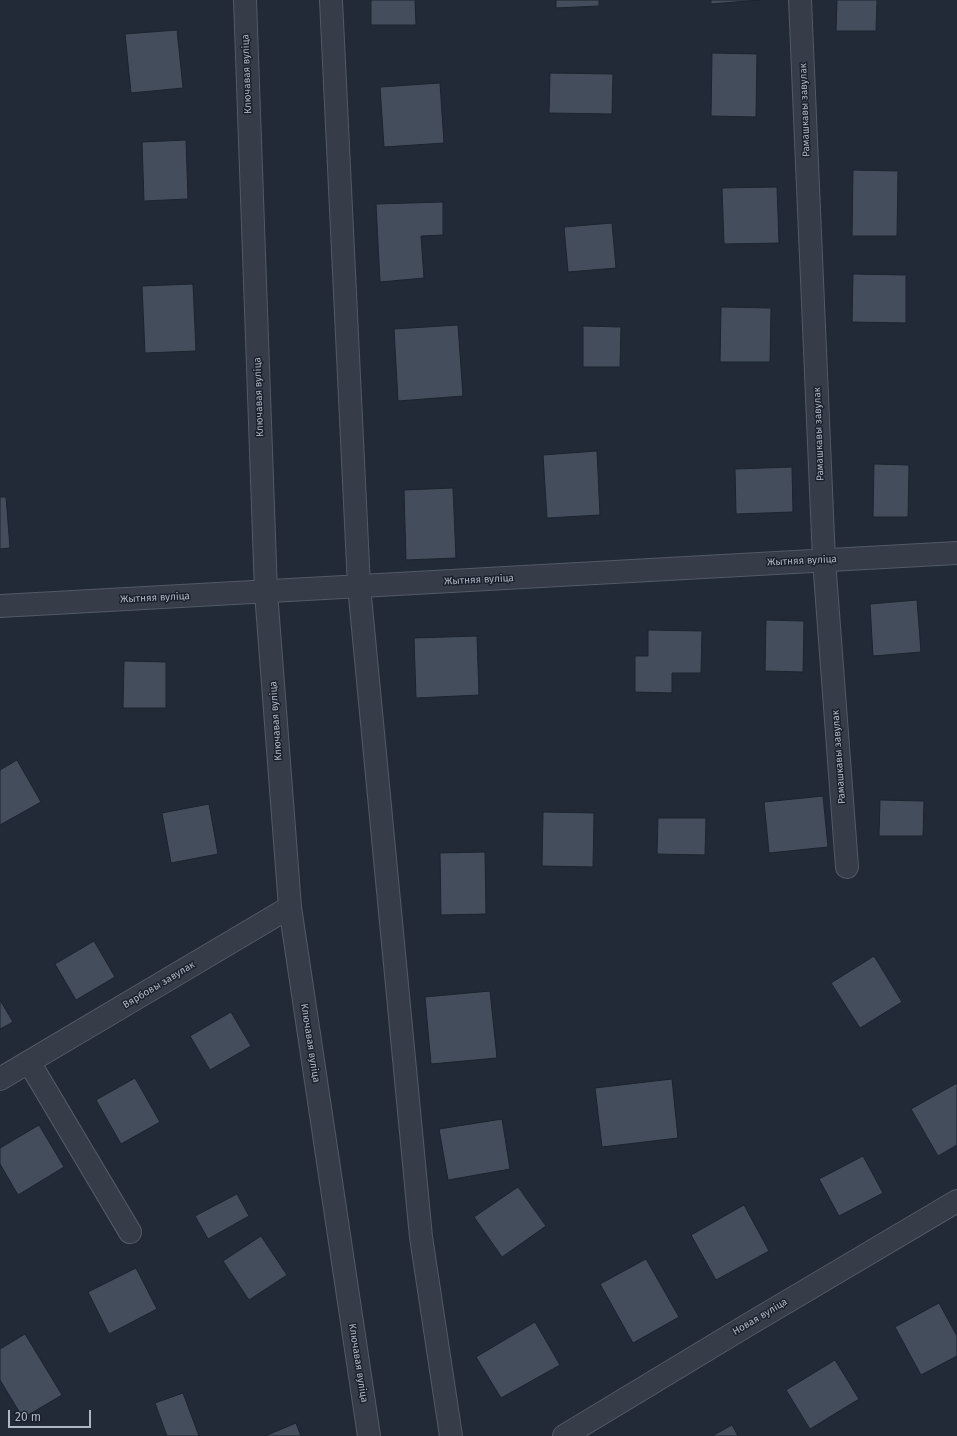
<!DOCTYPE html>
<meta charset="utf-8">
<style>
body{margin:0}
#map{position:relative;width:957px;height:1436px;overflow:hidden;background:#222a37;font-family:"Fira Sans",sans-serif}
canvas{display:block}
.scale{position:absolute;left:8px;top:1410px;width:83px;height:18px;box-sizing:border-box;border:2px solid #b0b7c4;border-top:0;padding-left:5px;font-size:12px;line-height:14px;white-space:nowrap;color:#b0b7c4;-webkit-text-stroke:3px #1b222d;paint-order:stroke}
</style>
<div id="map">
<canvas width="957" height="1436"></canvas>
<div class="scale">20 m</div>
</div>
<script>
const context = document.querySelector('canvas').getContext('2d');
context.lineJoin = 'round';
function fillPath(path, color) { context.fillStyle = color; context.fill(path, 'evenodd'); }
const toPath = rows => new Path2D(rows.map(r => 'M' + r).join(''));
function strokePath(path, color, width, dash) { context.strokeStyle = color; context.lineWidth = width; context.lineCap = dash ? 'butt' : 'round'; context.setLineDash(dash || []); context.stroke(path); }
function label(font, color, halo, rows, align = 'center') {
  context.font = font + ' "Fira Sans",sans-serif'; context.lineWidth = 3; context.setLineDash([]); context.textBaseline = 'middle'; context.strokeStyle = halo; context.fillStyle = color; for (const [text, x, y, turn = 0] of rows) {
    context.save(); context.translate(x, y); context.rotate((+turn || 0) * Math.PI / 180); context.textAlign = isNaN(turn) ? turn : align; if (halo) context.strokeText(text, 0, 0); context.fillText(text, 0, 0); context.restore();
  }
}
const building = toPath([
 [371,0,415,0,416,25,371,25,371,0],
 [556,0,599,0,599,6,556,8,556,0],
 [711,0,760,0,711,4,711,0],
 [837,0,877,0,876,31,836,31,837,0],
 [177,30,183,88,131,93,125,34,177,30],
 [712,53,757,54,756,117,711,116,712,53],
 [550,73,613,74,612,114,549,113,550,73],
 [440,83,444,143,384,147,380,87,440,83],
 [186,140,188,199,144,201,142,142,186,140],
 [853,170,898,171,897,236,852,236,853,170],
 [777,187,779,243,724,244,722,188,777,187],
 [443,202,443,235,421,236,424,278,380,282,376,204,443,202],
 [612,223,616,268,568,272,564,227,612,223],
 [853,274,906,275,906,323,852,322,853,274],
 [193,284,196,351,145,353,142,286,193,284],
 [721,307,771,308,770,362,720,362,721,307],
 [458,325,463,396,398,401,394,329,458,325],
 [583,326,621,327,620,367,583,367,583,326],
 [597,451,600,515,547,518,543,455,597,451],
 [874,464,909,465,908,517,873,517,874,464],
 [792,467,793,512,736,514,735,469,792,467],
 [453,488,456,558,406,560,404,490,453,488],
 [0,497,6,497,10,548,0,549,0,497],
 [917,600,921,652,873,656,870,604,917,600],
 [766,620,804,621,803,672,765,671,766,620],
 [648,630,702,631,701,673,672,673,672,693,635,692,635,656,648,656,648,630],
 [477,636,479,695,416,698,414,638,477,636],
 [124,661,166,662,166,708,123,708,124,661],
 [17,760,41,802,0,825,0,770,17,760],
 [823,796,828,847,769,853,764,802,823,796],
 [880,800,924,801,923,836,879,836,880,800],
 [209,804,218,854,171,863,162,813,209,804],
 [543,812,594,813,593,867,542,866,543,812],
 [658,818,706,818,705,855,657,854,658,818],
 [485,852,486,914,441,915,440,853,485,852],
 [94,941,115,977,76,1000,55,964,94,941],
 [874,956,902,1002,860,1028,831,983,874,956],
 [490,991,497,1058,431,1064,425,997,490,991],
 [0,1000,13,1022,0,1029,0,1000],
 [231,1012,251,1046,210,1070,190,1036,231,1012],
 [135,1078,160,1122,121,1144,96,1100,135,1078],
 [672,1079,678,1138,602,1147,595,1088,672,1079],
 [957,1083,957,1145,938,1156,911,1109,957,1083],
 [502,1119,510,1169,448,1180,439,1129,502,1119],
 [39,1125,64,1167,18,1195,0,1164,0,1148,39,1125],
 [863,1156,883,1193,839,1216,819,1179,863,1156],
 [518,1187,546,1226,502,1257,474,1217,518,1187],
 [237,1194,249,1216,208,1239,195,1216,237,1194],
 [744,1205,769,1251,716,1280,691,1235,744,1205],
 [261,1236,287,1275,249,1300,223,1261,261,1236],
 [646,1259,679,1317,633,1343,600,1284,646,1259],
 [136,1268,157,1309,109,1334,88,1292,136,1268],
 [939,1303,957,1336,957,1356,921,1375,895,1327,939,1303],
 [535,1322,560,1365,501,1398,476,1357,535,1322],
 [25,1334,62,1395,23,1418,0,1380,0,1349,25,1334],
 [835,1360,859,1399,810,1429,786,1390,835,1360],
 [183,1393,199,1436,167,1436,155,1403,183,1393],
 [296,1423,301,1436,265,1436,296,1423],
 [732,1425,738,1436,712,1436,732,1425]
]);
fillPath(building, '#434d5c');
strokePath(building, '#1d242f', 1);
const minor = toPath([
 [245,0,266,592,290,907,369,1436],
 [331,0,359,586,421,1237,451,1436],
 [800,0,824,560,847,867],
 [0,606,957,553],
 [29,1062,130,1232],
 [0,1079,290,907],
 [564,1436,746,1326,957,1201]
]);
strokePath(minor, '#535a66', 24);
strokePath(minor, '#363c48', 22);
label('10px', '#b0b7c4', '#1b222d', [
 ["Ключавая вуліца",247,74,-92],
 ["Рамашкавы завулак",805,110,-92],
 ["Ключавая вуліца",259,397,-92],
 ["Рамашкавы завулак",819,434,-92],
 ["Жытняя вуліца",802,561,-3],
 ["Жытняя вуліца",479,580,-3],
 ["Жытняя вуліца",155,598,-3],
 ["Ключавая вуліца",276,721,-94],
 ["Рамашкавы завулак",839,757,-94],
 ["Вярбовы завулак",159,985,-31],
 ["Ключавая вуліца",310,1043,81],
 ["Новая вуліца",760,1317,-31],
 ["Ключавая вуліца",358,1363,81]
]);
</script>
